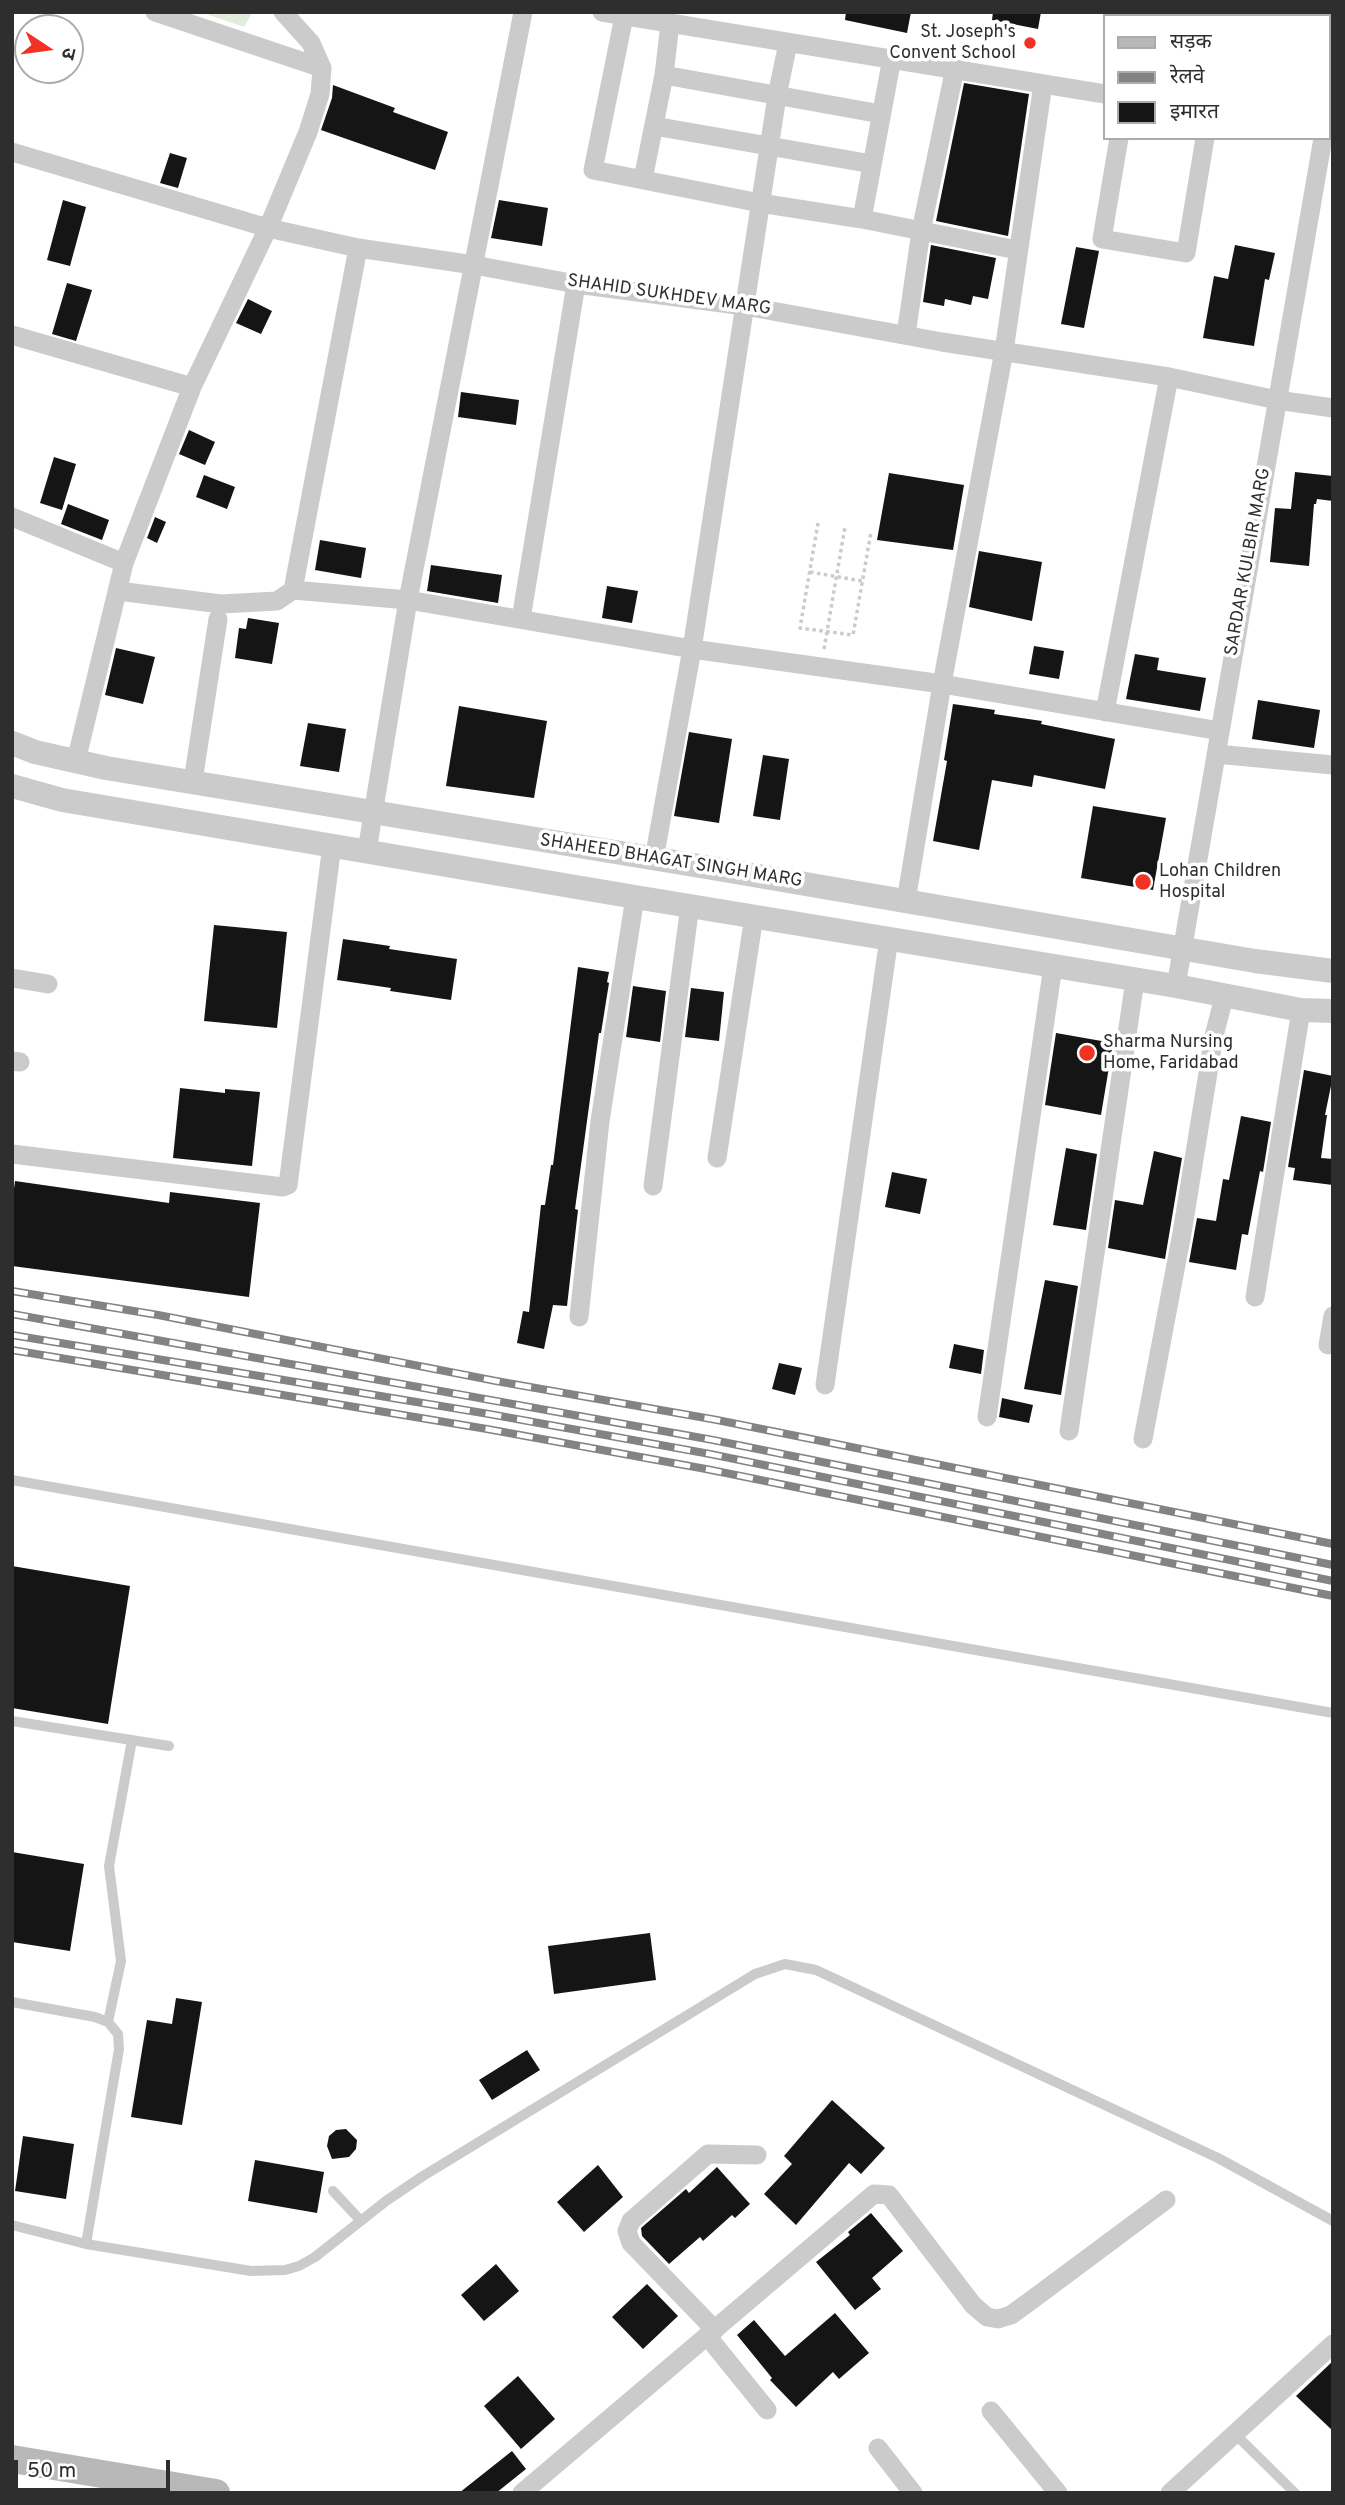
<!DOCTYPE html>
<meta charset="utf-8">
<style>
body{margin:0}
#map{position:relative;width:1345px;height:2505px;overflow:hidden;background:#fff;font-family:Overpass,"Noto Sans Devanagari",sans-serif}
canvas{display:block}
.frame{position:absolute;inset:0;border:14px solid #2e2e2e;pointer-events:none}
.legend{position:absolute;left:1103px;top:14px;width:228px;height:126px;box-sizing:border-box;background:#fff;border:2px solid #ababab;margin:0;padding:9px 12px;list-style:none;font-size:21px;color:#2e2e2e}
.legend li{display:flex;align-items:center;gap:14px;height:35px}
.legend b{width:35px;border:2px solid #ababab}
.north{position:absolute;left:14px;top:14px;width:70px;height:70px;box-sizing:border-box;background:#fff;border:2px solid #ababab;border-radius:50%;rotate:103deg;font-size:19px;font-weight:700;line-height:28px;text-align:center;color:#2e2e2e}
.north::after{content:'';display:block;margin:auto;width:24px;height:32px;background:#f03325;clip-path:polygon(50% 0,100% 100%,50% 72%,0 100%)}
.scale{position:absolute;left:14px;top:2460px;width:156px;height:32px;box-sizing:border-box;border:4px solid #2e2e2e;border-top:0;padding-left:9px;font-size:21px;line-height:24px;white-space:nowrap;color:#2e2e2e;-webkit-text-stroke:5px #fff;paint-order:stroke}
</style>
<div id="map">
<canvas width="1345" height="2505"></canvas>
<div class="frame"></div>
<ul class="legend">
<li><b style="height:9px;background:#b8b8b8"></b>सड़क</li>
<li><b style="height:9px;background:#838383"></b>रेलवे</li>
<li><b style="height:19px;background:#151515"></b>इमारत</li>
</ul>
<div class="north">उ</div>
<div class="scale">50 m</div>
</div>
<script>
const context = document.querySelector('canvas').getContext('2d');
context.lineJoin = 'round';
function fillPath(path, color) { context.fillStyle = color; context.fill(path, 'evenodd'); }
const toPath = rows => new Path2D(rows.map(r => 'M' + r).join(''));
function strokePath(path, color, width, dash) { context.strokeStyle = color; context.lineWidth = width; context.lineCap = dash ? 'butt' : 'round'; context.setLineDash(dash || []); context.stroke(path); }
function label(font, color, halo, rows, align = 'center') {
  context.font = font + ' Overpass,sans-serif'; context.lineWidth = 7; context.setLineDash([]); context.textBaseline = 'middle'; context.strokeStyle = halo; context.fillStyle = color; for (const [text, x, y, turn = 0] of rows) {
    context.save(); context.translate(x, y); context.rotate((+turn || 0) * Math.PI / 180); context.textAlign = isNaN(turn) ? turn : align; if (halo) context.strokeText(text, 0, 0); context.fillText(text, 0, 0); context.restore();
  }
}
fillPath(toPath([
 [200,12,248,12,251,15,244,27]
]), '#e2ecdb');
fillPath(toPath([
 [846,12,911,12,907,33,845,20],
 [993,12,1041,12,1038,29,992,20],
 [964,83,1029,94,1008,236,936,221],
 [333,85,395,108,393,112,448,132,435,170,321,130,332,98],
 [170,153,187,158,178,188,160,183],
 [63,200,86,207,70,266,47,260],
 [499,200,548,208,542,246,491,238],
 [931,245,996,258,988,299,973,296,971,305,945,299,944,306,923,302],
 [1235,245,1275,253,1269,280,1265,279,1254,346,1203,338,1214,276,1228,279],
 [1076,247,1099,251,1084,328,1061,324],
 [67,283,92,290,76,341,52,334],
 [248,299,272,311,261,334,236,323],
 [461,392,519,400,516,425,458,417],
 [189,430,215,442,205,465,179,454],
 [54,457,76,464,62,510,40,503],
 [1295,472,1333,476,1333,501,1317,499,1316,504,1314,504,1309,566,1270,562,1275,508,1291,509],
 [889,473,964,485,953,550,877,540],
 [204,475,235,487,227,509,196,497],
 [68,504,109,520,102,540,61,524],
 [155,517,166,522,157,543,147,538],
 [320,540,366,548,361,578,315,570],
 [979,551,1042,562,1032,621,969,607],
 [431,565,502,575,498,603,427,591],
 [607,586,638,591,632,623,602,618],
 [248,618,279,623,272,664,235,658,239,628,246,629],
 [1034,646,1064,651,1059,679,1029,674],
 [116,648,155,657,143,704,105,695],
 [1135,654,1159,658,1157,670,1206,678,1200,711,1126,699],
 [1258,700,1320,710,1314,748,1252,739],
 [953,704,995,710,994,714,1042,721,1041,724,1115,739,1105,789,1034,775,1032,787,992,780,979,850,933,841,947,761,944,760],
 [459,706,547,721,534,798,446,786],
 [308,723,346,729,339,772,300,766],
 [689,732,732,739,719,823,674,816],
 [763,755,789,759,780,820,753,816],
 [1093,806,1166,818,1153,890,1081,878],
 [214,925,287,932,277,1028,204,1021],
 [343,939,390,946,389,949,457,959,451,1000,390,991,391,988,337,980],
 [578,967,609,972,607,982,609,983,601,1033,599,1033,575,1209,578,1210,567,1306,553,1305,544,1349,517,1343,523,1311,529,1312,541,1205,545,1205,551,1165,553,1165],
 [633,986,666,991,660,1042,626,1037],
 [691,988,724,992,719,1041,685,1037],
 [1056,1033,1113,1043,1101,1115,1045,1105],
 [1304,1070,1333,1076,1325,1115,1327,1115,1321,1158,1333,1159,1333,1185,1293,1180,1295,1168,1288,1167],
 [180,1088,225,1093,225,1089,260,1092,252,1166,173,1158],
 [1241,1116,1271,1122,1263,1172,1260,1171,1248,1235,1242,1234,1236,1270,1189,1262,1197,1218,1216,1221,1223,1179,1229,1180],
 [1066,1148,1097,1154,1086,1230,1053,1225],
 [1154,1151,1182,1158,1165,1259,1108,1248,1115,1200,1143,1205],
 [892,1172,927,1179,920,1214,885,1207],
 [15,1181,169,1203,170,1192,260,1203,249,1297,12,1266,12,1204],
 [1045,1280,1078,1286,1061,1395,1024,1389],
 [954,1344,984,1350,981,1374,949,1368],
 [779,1363,802,1368,795,1395,772,1389],
 [1002,1398,1033,1405,1029,1423,999,1417],
 [12,1566,130,1586,108,1724,12,1708],
 [12,1852,84,1864,70,1951,12,1942],
 [650,1933,656,1980,554,1994,548,1946],
 [176,1998,202,2002,182,2125,131,2117,147,2020,172,2024],
 [527,2050,540,2070,492,2100,479,2080],
 [832,2100,885,2148,861,2174,849,2163,796,2225,764,2194,792,2164,784,2156],
 [346,2129,357,2140,356,2149,349,2157,332,2159,327,2146,329,2136,336,2130],
 [23,2136,74,2144,66,2199,15,2191],
 [255,2160,324,2172,317,2213,248,2201],
 [598,2165,623,2197,584,2232,557,2202],
 [717,2167,750,2204,735,2218,732,2215,703,2241,700,2237,669,2264,642,2236,641,2228,686,2189,689,2193],
 [871,2213,903,2251,872,2278,881,2289,855,2310,816,2262,850,2235,848,2232],
 [496,2264,519,2291,484,2321,461,2295],
 [647,2284,678,2316,643,2349,612,2317],
 [835,2313,869,2353,839,2379,833,2372,796,2407,770,2380,772,2378,737,2335,754,2320,785,2356],
 [1333,2361,1333,2431,1296,2396],
 [518,2376,555,2419,521,2449,484,2406],
 [512,2451,526,2469,496,2493,459,2493]
]), '#151515');
strokePath(toPath([
 [818,523,800,628,853,635,871,532],
 [810,572,862,581],
 [824,649,845,527]
]), '#cbcbcb', 3.5, [3.5, 3.5]);
strokePath(toPath([
 [12,1480,1333,1713],
 [12,1721,169,1746],
 [12,2002,95,2017,108,2022,118,2034,119,2049,86,2244],
 [108,2022,121,1961,109,1866,132,1740],
 [333,2191,361,2221],
 [12,2225,86,2244,251,2271,285,2270,299,2266,315,2257,386,2201,423,2176,755,1974,785,1964,816,1970,1218,2158,1333,2221],
 [1235,2434,1295,2493]
]), '#cbcbcb', 10);
strokePath(toPath([
 [155,12,322,68],
 [602,12,1105,94],
 [624,16,593,170,760,203,862,219,1017,250],
 [664,75,881,114],
 [1329,112,1333,103],
 [654,126,872,164],
 [1119,138,1102,239,1186,253,1205,138],
 [12,152,268,228,358,248,474,265,576,284,745,306,942,342,1169,377,1277,400,1333,408],
 [643,179,664,75,670,23],
 [862,219,892,58],
 [12,335,192,387],
 [906,335,921,231,955,68],
 [12,517,124,563],
 [293,590,358,248],
 [118,591,221,604,277,601,293,590,408,600,692,649,942,684,1220,731],
 [521,619,576,284],
 [1105,712,1169,377],
 [1216,754,1333,765],
 [76,761,124,563,192,387,268,228,308,132,320,94,322,68,311,43,283,12],
 [193,781,218,619],
 [367,851,408,600,523,12],
 [654,859,692,649,777,96,788,43],
 [906,901,942,684,1004,351,1043,84],
 [12,978,48,984],
 [1176,986,1323,138],
 [12,1061,20,1062],
 [12,1154,283,1187,288,1185,332,845],
 [717,1158,754,916],
 [653,1186,690,905],
 [1255,1297,1301,1010],
 [579,1317,600,1121,635,897],
 [1328,1345,1333,1316],
 [825,1385,889,938],
 [987,1417,1053,966],
 [1069,1431,1135,980],
 [1143,1439,1182,1233,1214,1036,1224,997],
 [715,2330,631,2243,627,2231,631,2221,708,2154,757,2155],
 [708,2337,767,2410],
 [991,2411,1058,2493],
 [878,2448,913,2493],
 [522,2493,874,2194,889,2195,973,2305,987,2317,998,2319,1011,2315,1033,2299,1166,2200],
 [1170,2493,1333,2344]
]), '#cbcbcb', 19);
strokePath(toPath([
 [12,743,35,752,106,768,712,868,1255,961,1333,971],
 [12,786,62,800,635,897,1176,986,1301,1010,1333,1011]
]), '#cbcbcb', 24);
strokePath(toPath([
 [12,2459,216,2493]
]), '#b8b8b8', 28);
const rail = toPath([
 [12,1291,158,1315,496,1381,717,1420,1333,1544],
 [12,1314,713,1440,1333,1565],
 [12,1335,489,1414,710,1454,1333,1581],
 [12,1350,487,1429,706,1469,1333,1596]
]);
strokePath(rail, '#838383', 8);
strokePath(rail, '#fff', 5, [16]);
for (const [x, y, r, color] of [
 [1030,43,7,"#f03325"],
 [1143,882,9,"#f03325"],
 [1087,1053,9,"#f03325"]
]) { const dot = new Path2D(); dot.arc(x, y, r, 0, 2 * Math.PI); context.fillStyle = color; context.fill(dot); strokePath(dot, '#fff', 2.5); }
label('18px', '#2e2e2e', '#fff', [
 ["St. Joseph's",1016,33,"right"],
 ["Convent School",1016,54,"right"],
 ["Lohan Children",1159,872],
 ["Hospital",1159,893],
 ["Sharma Nursing",1103,1043],
 ["Home, Faridabad",1103,1064]
], 'left');
label('18px', '#2e2e2e', '#fff', [
 ["SHAHID SUKHDEV MARG",669,296,8],
 ["SARDAR KULBIR MARG",1249,562,-80],
 ["SHAHEED BHAGAT SINGH MARG",671,862,9]
]);
</script>
